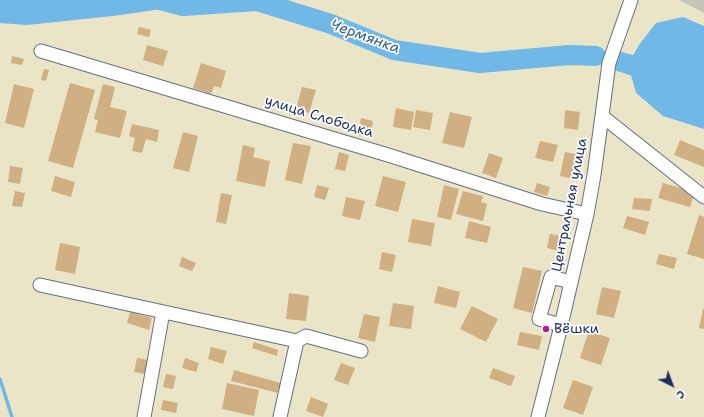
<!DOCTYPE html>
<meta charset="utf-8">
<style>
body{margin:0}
#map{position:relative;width:704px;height:417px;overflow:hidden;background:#ebe5c8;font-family:"Shantell Sans",sans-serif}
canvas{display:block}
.north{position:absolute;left:652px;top:365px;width:40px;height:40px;-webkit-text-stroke:3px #fff;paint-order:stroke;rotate:138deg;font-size:11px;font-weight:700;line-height:16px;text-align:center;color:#1b2f5e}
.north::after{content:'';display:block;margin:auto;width:14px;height:18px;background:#1b2f5e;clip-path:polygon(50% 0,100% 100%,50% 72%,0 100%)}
</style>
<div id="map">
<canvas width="704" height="417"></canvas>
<div class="north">С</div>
</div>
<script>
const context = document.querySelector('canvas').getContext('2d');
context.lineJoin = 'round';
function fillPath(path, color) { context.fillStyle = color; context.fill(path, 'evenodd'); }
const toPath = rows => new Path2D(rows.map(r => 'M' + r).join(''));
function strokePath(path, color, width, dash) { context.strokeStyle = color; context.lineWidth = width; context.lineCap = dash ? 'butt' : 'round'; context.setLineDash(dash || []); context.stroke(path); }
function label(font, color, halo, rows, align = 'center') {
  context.font = font + ' "Shantell Sans",sans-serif'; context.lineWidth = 3.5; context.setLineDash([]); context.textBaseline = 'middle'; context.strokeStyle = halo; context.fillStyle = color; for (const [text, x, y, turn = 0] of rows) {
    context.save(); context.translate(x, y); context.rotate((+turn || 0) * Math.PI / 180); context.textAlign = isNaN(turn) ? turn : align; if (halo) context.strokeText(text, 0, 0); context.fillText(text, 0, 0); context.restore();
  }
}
fillPath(toPath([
 [679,0,704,0,704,13]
]), '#c3c6b9');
fillPath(toPath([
 [0,0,184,0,183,6,113,16,27,25,0,23],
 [683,17,704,26,704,129,663,116,636,93,628,64,639,45,656,23]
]), '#6fb8e7');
strokePath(toPath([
 [0,379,12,417]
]), '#6fb8e7', 3.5);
strokePath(toPath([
 [160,0,183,6,257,1,331,24,394,50,480,63,569,55,596,56],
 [621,62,628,64,704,89]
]), '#6fb8e7', 20);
fillPath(toPath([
 [139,27,151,30,149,37,137,34],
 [147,45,168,51,163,66,143,60],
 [12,56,24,59,22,65,11,63],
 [201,63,226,71,221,88,214,86,211,94,193,88],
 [44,69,49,70,46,81,41,80],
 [70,83,95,90,73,168,48,161],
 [14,84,34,89,24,128,5,123],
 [103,84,115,87,110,107,127,111,120,138,95,132,98,120,94,119],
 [302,87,316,90,309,113,296,109],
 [396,108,414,112,411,130,393,127],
 [416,110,433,113,430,130,413,127],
 [565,110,580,112,578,130,564,128],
 [450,112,472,117,464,148,442,143],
 [361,118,373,121,370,137,358,135],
 [132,124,159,130,157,142,146,139,142,153,132,151,135,138,129,136],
 [183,132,198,136,189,172,173,168],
 [680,140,704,150,704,167,674,155],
 [540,141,558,145,553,162,535,158],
 [293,143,311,146,302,184,285,180],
 [243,145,255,148,253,157,270,161,265,187,236,181],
 [339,152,349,155,345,171,335,169],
 [565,152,580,155,575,179,560,176],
 [489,153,503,158,496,178,482,173],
 [10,166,23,168,20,184,8,182],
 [55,176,75,182,71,197,51,191],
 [383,176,406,182,398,212,375,206],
 [537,183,550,187,547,196,534,192],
 [663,183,695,192,690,207,658,198],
 [317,185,329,188,325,200,314,197],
 [444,185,459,189,451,220,437,217],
 [15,191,25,193,22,207,12,206],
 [463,191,483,196,481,202,487,204,483,221,456,214],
 [221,193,232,195,226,224,216,222],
 [346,197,365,201,360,220,342,216],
 [634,198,652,199,650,211,632,209],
 [699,215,704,217,704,259,687,254],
 [627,216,649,222,645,235,623,228],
 [412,219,435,223,431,246,408,242],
 [469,221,491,227,487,243,465,238],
 [550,234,561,236,558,251,547,248],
 [60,243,80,247,75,274,55,270],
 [382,252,396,255,392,272,379,269],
 [659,254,677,258,674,269,656,264],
 [182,257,196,263,192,271,179,266],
 [523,267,542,271,532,313,513,308],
 [438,286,460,292,456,308,434,303],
 [602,287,621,291,614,318,596,314],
 [289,293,309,296,306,321,286,319],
 [393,303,414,306,411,329,389,326],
 [472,306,498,319,486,342,460,329],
 [703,309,704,309,704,329,699,328],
 [130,312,152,318,149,330,127,323],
 [364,314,380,317,375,342,358,338],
 [589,331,610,338,601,365,580,358],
 [520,332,542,336,539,350,517,345],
 [254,342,278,350,277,356,252,348],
 [211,347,227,351,223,364,208,359],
 [137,358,148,360,145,374,134,372],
 [185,358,199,363,196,372,182,368],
 [341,363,355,368,348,385,334,380],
 [493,368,515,376,511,386,489,378],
 [234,370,281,383,278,393,231,381],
 [166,374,176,376,173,389,163,387],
 [573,380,593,387,583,415,563,408],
 [227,383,259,390,254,416,222,409],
 [311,397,328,404,323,417,306,411],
 [163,400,178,403,176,413,161,410]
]), '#d0af82');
const minor = toPath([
 [41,51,388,155,542,204,587,214],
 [602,116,704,197],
 [40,285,297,341,306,336,361,351],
 [561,325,539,319,551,277,571,282],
 [144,417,163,312],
 [280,417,297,341],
 [538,417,559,334,587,214,594,175,609,63,631,0]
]);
strokePath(minor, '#646f83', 15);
strokePath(minor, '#fff', 13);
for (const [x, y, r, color] of [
 [546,329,4,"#b5179e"]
]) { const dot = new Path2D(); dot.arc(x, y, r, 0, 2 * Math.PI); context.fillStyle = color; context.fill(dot); strokePath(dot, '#fff', 1.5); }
label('14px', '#1b2f5e', '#fff', [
 ["улица Слободка",319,117,17],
 ["Центральная улица",570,205,-79]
]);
label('14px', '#1b2f5e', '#fff', [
 ["Вёшки",554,329]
], 'left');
label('italic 15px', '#385f8e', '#fff', [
 ["Чермянка",365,37,20]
]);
</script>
